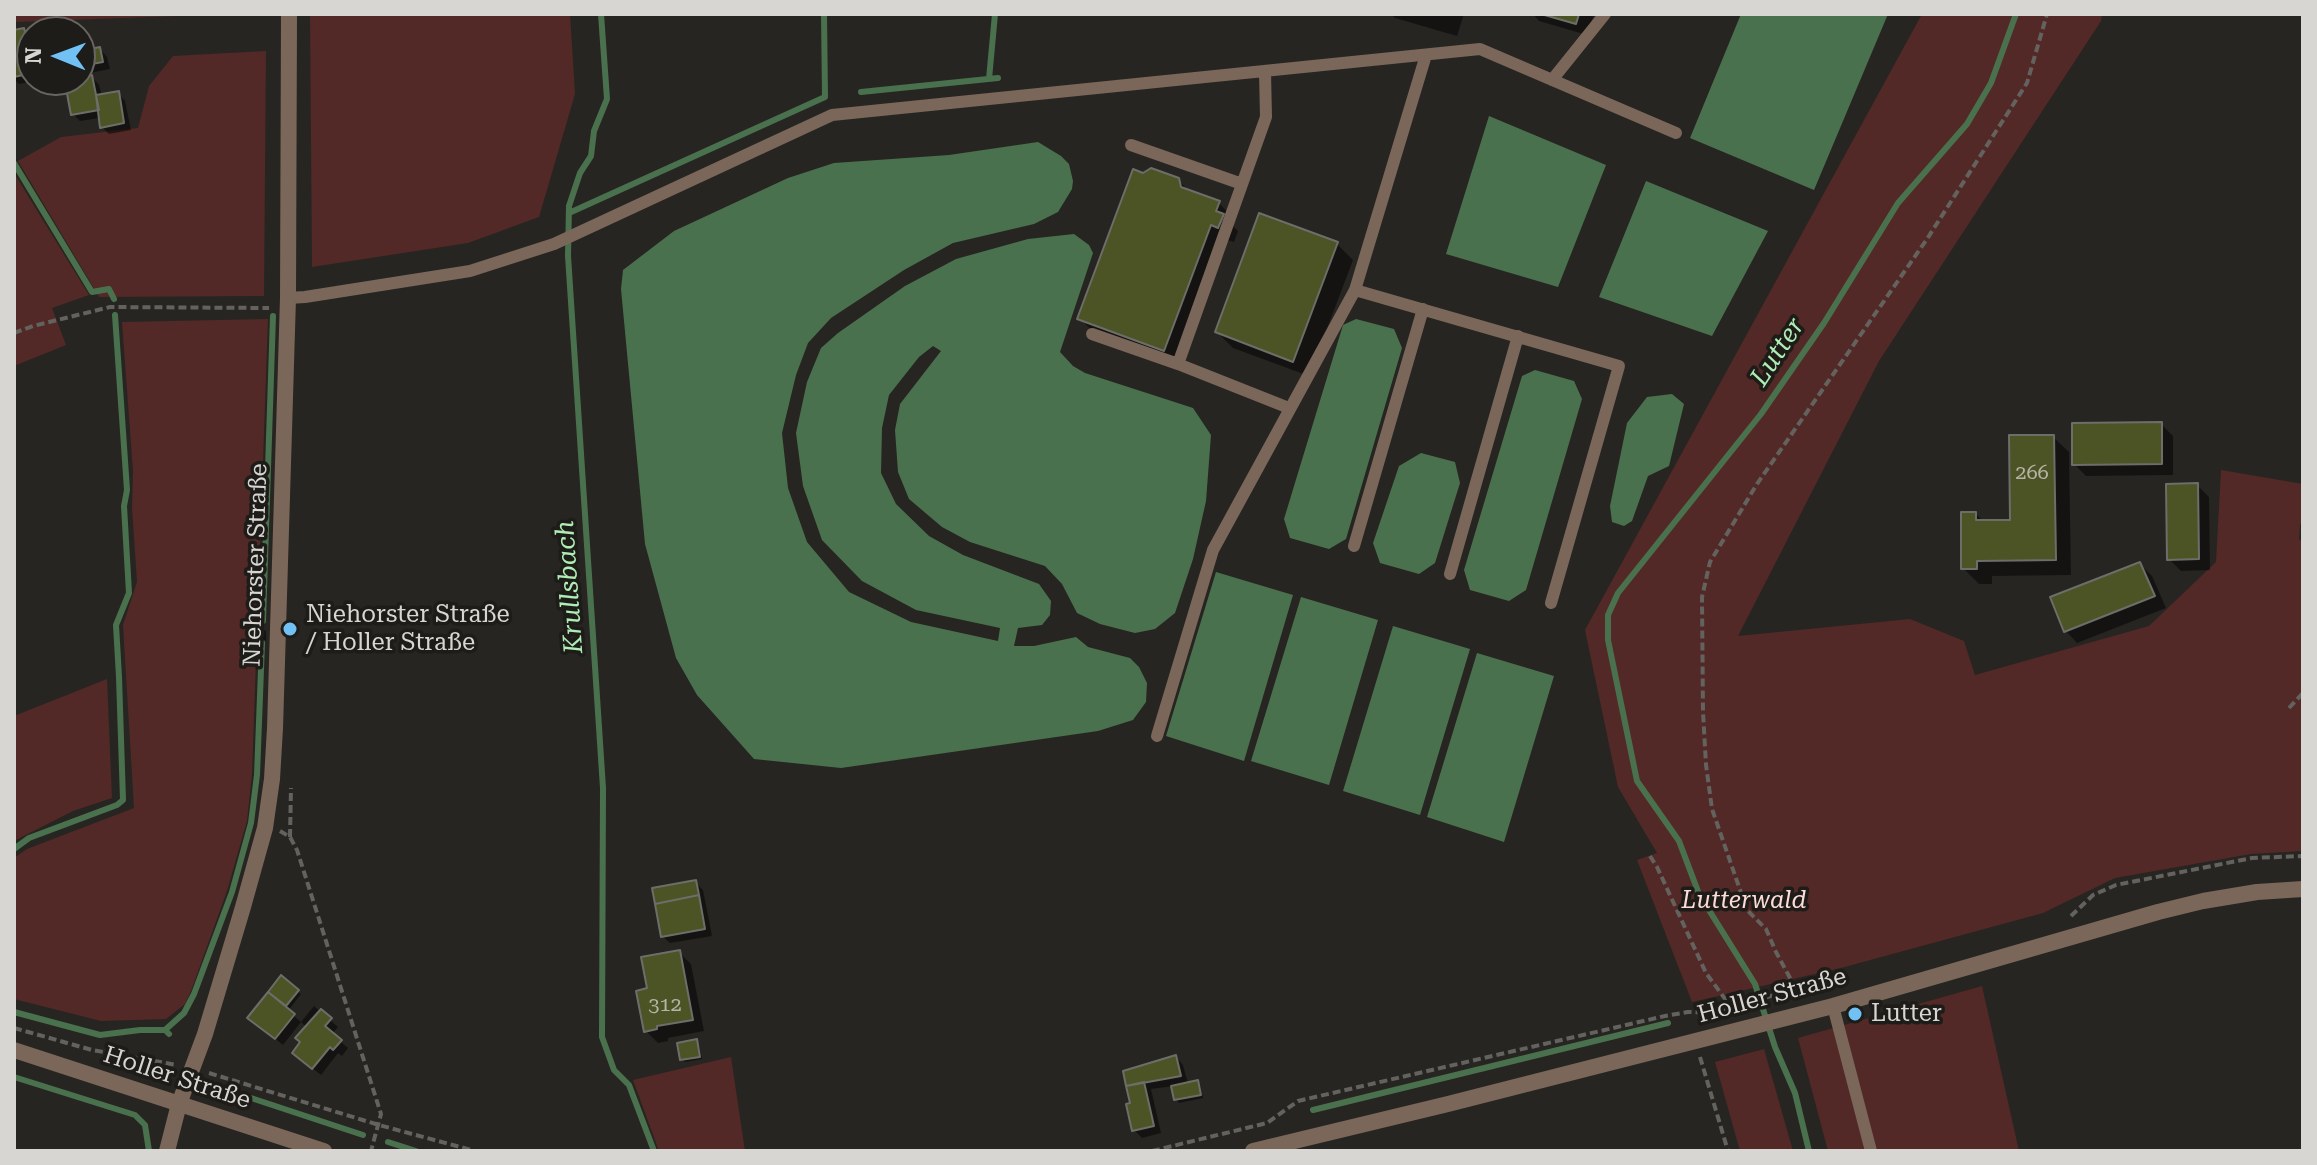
<!DOCTYPE html>
<meta charset="utf-8">
<style>
body{margin:0}
#map{position:relative;width:2317px;height:1165px;overflow:hidden;background:#272521;font-family:"Roboto Serif",serif}
canvas{display:block}
.frame{position:absolute;inset:0;border:16px solid #d7d6d3;pointer-events:none}
.north{position:absolute;left:16px;top:16px;width:80px;height:80px;box-sizing:border-box;background:#1d1c18;border:2px solid #676663;border-radius:50%;rotate:271deg;font-size:22px;font-weight:700;line-height:32px;text-align:center;color:#d7d6d3}
.north::after{content:'';display:block;margin:auto;width:28px;height:36px;background:#71c1f5;clip-path:polygon(50% 0,100% 100%,50% 72%,0 100%)}
</style>
<div id="map">
<canvas width="2317" height="1165"></canvas>
<div class="frame"></div>
<div class="north">N</div>
</div>
<script>
const context = document.querySelector('canvas').getContext('2d');
context.lineJoin = 'round';
function fillPath(path, color) { context.fillStyle = color; context.fill(path, 'evenodd'); }
const toPath = rows => new Path2D(rows.map(r => 'M' + r).join(''));
function strokePath(path, color, width, dash) { context.strokeStyle = color; context.lineWidth = width; context.lineCap = dash ? 'butt' : 'round'; context.setLineDash(dash || []); context.stroke(path); }
function label(font, color, halo, rows, align = 'center') {
  context.font = font + ' "Roboto Serif",serif'; context.lineWidth = 7; context.setLineDash([]); context.textBaseline = 'middle'; context.strokeStyle = halo; context.fillStyle = color; for (const [text, x, y, turn = 0] of rows) {
    context.save(); context.translate(x, y); context.rotate((+turn || 0) * Math.PI / 180); context.textAlign = isNaN(turn) ? turn : align; if (halo) context.strokeText(text, 0, 0); context.fillText(text, 0, 0); context.restore();
  }
}
fillPath(toPath([
 [15,14,233,14,15,22],
 [310,14,570,14,575,94,539,217,468,243,312,267],
 [1922,14,2102,14,2101,21,1879,361,1738,636,1910,619,1964,641,1975,675,2149,626,2216,562,2221,470,2303,484,2303,519,2300,525,2299,539,2303,543,2303,851,2251,854,2115,878,2043,913,1841,968,1692,1002,1637,860,1657,853,1618,787,1585,630],
 [266,51,264,296,99,297,18,161,61,137,138,128,149,86,173,56],
 [14,173,89,295,52,308,66,345,14,366],
 [268,319,252,774,247,821,227,891,191,991,185,1004,166,1019,101,1021,14,999,14,858,27,849,134,808,123,625,137,582,132,508,133,471,122,322],
 [107,679,112,798,73,811,14,841,14,716],
 [1982,986,2019,1151,1828,1151,1798,1038],
 [1764,1049,1793,1151,1740,1151,1715,1062],
 [731,1057,745,1151,659,1151,633,1080]
]), '#522926');
fillPath(toPath([
 [1741,14,1888,14,1814,190,1690,138],
 [1489,116,1606,165,1558,287,1446,254],
 [1038,142,1061,156,1069,164,1073,181,1072,189,1058,212,1034,224,953,243,904,270,831,318,808,343,796,375,782,433,788,488,807,542,849,592,911,622,998,641,1000,628,916,610,862,581,822,540,803,486,796,433,807,382,821,348,838,333,905,286,956,259,1028,239,1074,234,1089,245,1093,253,1060,352,1073,366,1085,373,1193,408,1211,435,1206,501,1193,559,1175,613,1155,629,1135,633,1100,624,1077,613,1062,584,1045,566,970,542,942,527,909,499,898,472,895,430,900,404,941,351,933,346,919,357,889,395,882,428,881,473,896,504,929,536,963,555,1039,584,1051,601,1050,615,1042,625,1018,628,1014,646,1034,646,1076,637,1088,647,1130,658,1139,667,1147,683,1146,702,1133,720,1098,731,841,768,754,759,697,695,676,658,645,544,621,289,623,270,674,231,788,178,834,163,949,155],
 [1646,181,1768,231,1712,336,1599,297],
 [1356,319,1394,329,1402,348,1346,539,1329,549,1290,538,1284,519,1343,325],
 [1535,370,1574,381,1582,399,1526,590,1509,601,1470,590,1464,570,1522,376],
 [1672,394,1684,404,1669,466,1648,476,1632,521,1624,526,1612,522,1610,506,1627,423,1647,397],
 [1421,453,1455,462,1460,483,1435,563,1419,574,1380,563,1373,543,1399,466],
 [1216,572,1293,595,1244,761,1166,736],
 [1301,597,1378,620,1329,785,1251,761],
 [1393,626,1470,649,1420,815,1343,791],
 [1477,653,1554,676,1504,842,1427,817]
]), '#4a714e');
fillPath(toPath([
 [1391,14,1464,14,1457,36,1395,18],
 [1533,14,1594,14,1587,35,1539,21],
 [24,30,32,40,32,80,40,80,19,84,14,79,14,32],
 [100,49,107,57,110,69,80,75,80,53],
 [92,77,99,85,102,96,118,93,125,101,131,130,109,134,102,127,100,118,80,121,73,114,80,80],
 [1178,180,1190,192,1219,203,1234,219,1232,225,1238,231,1234,242,1227,240,1180,366,1096,334,1080,319],
 [1337,244,1353,260,1309,376,1233,348,1217,332],
 [2161,424,2173,436,2173,475,2086,476,2074,464],
 [2053,437,2069,452,2071,575,1992,576,1992,584,1979,584,1963,568,1976,514,1984,522,2012,522],
 [2197,485,2209,497,2210,570,2181,571,2169,559],
 [2140,564,2152,576,2166,608,2077,643,2066,631],
 [260,628,266,631,266,641,260,637],
 [695,882,703,890,712,936,670,943,662,936],
 [679,952,691,964,704,1031,668,1038,668,1041,658,1043,646,1031,650,990],
 [282,978,301,994,288,1011,301,1022,283,1045,250,1018],
 [314,1006,338,1027,332,1034,348,1048,342,1056,338,1053,321,1075,302,1060,302,1043,307,1028,301,1022],
 [696,1041,699,1044,702,1059,685,1062,682,1059],
 [1176,1057,1183,1065,1188,1084,1197,1082,1200,1085,1203,1098,1179,1103,1176,1099,1174,1086,1151,1089,1161,1133,1142,1138,1134,1130,1133,1105,1125,1072]
]), '#0007');
strokePath(toPath([
 [601,14,607,99,594,131,591,156,580,173,569,206,568,256,603,788,602,1037,614,1070,629,1085,654,1151],
 [989,79,995,14],
 [861,92,998,78],
 [14,163,92,292,109,289,114,299],
 [569,213,825,97,824,14],
 [263,621,273,316],
 [14,849,29,838,117,805,123,800,119,677,116,625,129,593,124,506,127,490,115,315],
 [14,1012,100,1035,140,1030,165,1030,169,1034],
 [165,1030,184,1013,194,994,232,892,251,823,257,775,262,643],
 [14,1077,135,1115,145,1125,149,1151],
 [248,1097,363,1135],
 [1313,1110,1668,1023],
 [388,1142,416,1151],
 [1809,1151,1795,1093,1775,1047,1755,984,1699,894,1679,841,1637,781,1608,640,1608,615,1618,593,1761,414,1824,323,1898,203,1967,124,1991,83,2016,14]
]), '#4a714e', 6);
const building = toPath([
 [1541,14,1579,14,1576,24,1541,14],
 [39,25,65,25,65,32,39,32,39,25],
 [24,28,29,47,26,48,32,73,14,77,14,30,24,28],
 [100,47,103,62,80,66,80,51,100,47],
 [92,75,99,110,71,115,65,83,63,81,80,80,80,77,92,75],
 [119,91,124,123,100,128,96,95,119,91],
 [1151,168,1179,178,1181,187,1220,201,1216,211,1224,214,1218,228,1211,225,1164,351,1077,319,1133,169,1143,173,1151,168],
 [1259,213,1338,242,1293,362,1215,332,1259,213],
 [2162,422,2162,464,2072,465,2072,423,2162,422],
 [2009,435,2054,435,2056,560,1977,561,1977,569,1961,569,1961,512,1976,512,1976,520,2010,520,2009,435],
 [2198,483,2199,559,2167,560,2166,484,2198,483],
 [2140,562,2155,596,2064,632,2050,597,2140,562],
 [696,880,699,895,655,904,652,888,696,880],
 [699,895,705,929,661,937,655,904,699,895],
 [680,950,693,1020,657,1026,657,1029,644,1032,636,991,647,988,641,957,680,950],
 [281,975,299,990,286,1006,268,992,281,975],
 [268,992,295,1014,275,1039,247,1018,268,992],
 [321,1009,332,1018,325,1026,342,1040,333,1050,330,1047,312,1069,292,1053,300,1042,295,1038,321,1009],
 [697,1039,700,1057,680,1060,677,1043,697,1039],
 [1176,1055,1181,1076,1126,1086,1123,1071,1176,1055],
 [1198,1080,1201,1095,1174,1100,1171,1086,1198,1080],
 [1144,1082,1154,1126,1132,1131,1126,1104,1130,1103,1126,1086,1144,1082]
]);
fillPath(building, '#4c5324');
strokePath(building, '#6d6e69', 2);
strokePath(toPath([
 [14,333,33,326,110,307,269,308],
 [2289,708,2303,693],
 [280,831,290,837,297,850,381,1114,371,1151],
 [290,837,291,788],
 [1650,856,1657,867,1706,973,1731,1007],
 [2071,916,2093,895,2116,885,2252,858,2303,856],
 [1796,989,1776,952,1766,929,1747,910,1712,809,1706,765,1703,712,1702,597,1710,562,1757,484,1927,239,2027,83,2047,14],
 [14,1028,92,1050,177,1065],
 [1700,1057,1728,1151],
 [209,1073,379,1125,475,1151],
 [1152,1151,1267,1123,1298,1101,1665,1016,1688,1012,1719,1013,1740,1004,1805,987,1824,987]
]), '#63625e', 4, [8, 4]);
strokePath(toPath([
 [1552,80,1605,14],
 [1131,145,1242,184],
 [1355,290,1619,366,1551,603],
 [288,298,305,297,470,271,554,244,832,115,1480,49,1676,133],
 [1092,334,1178,364,1289,408],
 [1178,364,1266,117,1265,72],
 [1354,546,1423,309],
 [1450,574,1518,336],
 [1157,736,1213,550,1355,290,1426,55],
 [1833,1006,1871,1151]
]), '#7a675a', 12);
strokePath(toPath([
 [167,1151,179,1104]
]), '#7a675a', 16);
strokePath(toPath([
 [14,1050,324,1151],
 [179,1104,205,1034,243,907,265,828,272,779,275,728,288,298,289,14],
 [1253,1151,1448,1104,1833,1006,2158,912,2203,901,2257,892,2303,889]
]), '#7a675a', 16);
for (const [x, y, r, color] of [
 [290,629,8,"#71c1f5"],
 [1855,1014,8,"#71c1f5"]
]) { const dot = new Path2D(); dot.arc(x, y, r, 0, 2 * Math.PI); context.fillStyle = color; context.fill(dot); strokePath(dot, '#1d1c18', 3); }
label('20px', '#b4b5a7', null, [
 ["266",2032,473],
 ["312",665,1005]
]);
label('24px', '#d7d6d3', '#1d1c18', [
 ["Niehorster Straße",256,565,-88],
 ["Holler Straße",1772,996,-15],
 ["Holler Straße",177,1078,18]
]);
label('24px', '#d7d6d3', '#1d1c18', [
 ["Niehorster Straße",306,615],
 ["/ Holler Straße",306,643],
 ["Lutter",1871,1014]
], 'left');
label('italic 24px', '#fedbd7', '#1d1c18', [
 ["Lutterwald",1744,901]
]);
label('italic 26px', '#afedb5', '#1d1c18', [
 ["Lutter",1778,352,-57],
 ["Krullsbach",570,587,-94]
]);
</script>
